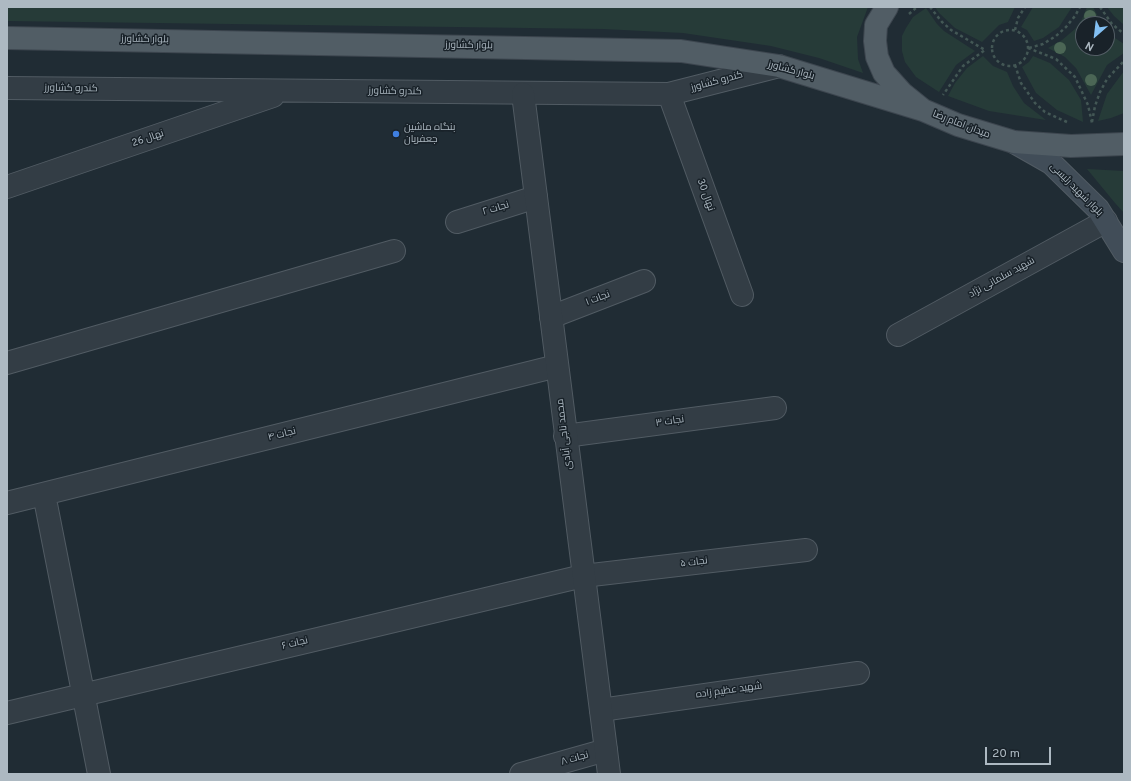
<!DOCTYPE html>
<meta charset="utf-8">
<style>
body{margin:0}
#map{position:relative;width:1131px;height:781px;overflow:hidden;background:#202c34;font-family:Overpass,sans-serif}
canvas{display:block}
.frame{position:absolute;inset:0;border:8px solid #adb9c2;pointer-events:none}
.north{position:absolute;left:1075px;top:16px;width:40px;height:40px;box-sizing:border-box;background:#192229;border:1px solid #545e66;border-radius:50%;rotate:208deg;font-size:11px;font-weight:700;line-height:16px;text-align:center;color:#adb9c2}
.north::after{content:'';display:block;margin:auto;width:14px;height:18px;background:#82bff2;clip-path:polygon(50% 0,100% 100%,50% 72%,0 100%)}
.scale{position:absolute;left:985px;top:747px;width:66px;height:18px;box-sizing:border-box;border:2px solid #adb9c2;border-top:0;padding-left:5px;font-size:12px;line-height:14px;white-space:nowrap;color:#adb9c2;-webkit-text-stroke:3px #192229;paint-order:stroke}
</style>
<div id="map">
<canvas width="1131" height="781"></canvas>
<div class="frame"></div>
<div class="north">N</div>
<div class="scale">20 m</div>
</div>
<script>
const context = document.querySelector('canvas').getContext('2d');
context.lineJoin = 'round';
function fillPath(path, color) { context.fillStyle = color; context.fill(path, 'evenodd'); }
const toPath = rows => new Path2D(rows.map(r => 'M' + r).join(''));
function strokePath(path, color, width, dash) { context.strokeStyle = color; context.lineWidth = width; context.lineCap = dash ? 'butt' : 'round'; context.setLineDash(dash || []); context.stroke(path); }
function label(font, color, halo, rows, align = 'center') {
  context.font = font + ' Overpass,Cairo,sans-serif'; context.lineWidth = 3; context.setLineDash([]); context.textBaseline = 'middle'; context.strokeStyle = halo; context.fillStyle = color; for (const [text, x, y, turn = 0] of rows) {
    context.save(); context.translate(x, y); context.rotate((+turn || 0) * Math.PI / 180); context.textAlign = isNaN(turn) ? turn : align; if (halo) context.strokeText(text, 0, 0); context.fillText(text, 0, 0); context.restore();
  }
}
fillPath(toPath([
 [7,7,868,7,857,37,858,59,863,73,819,58,771,46,683,33,603,29,7,21],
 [935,7,1015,7,1008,22,999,25,982,42,955,28,939,13],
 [1033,7,1072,7,1059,27,1043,38,1034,41,1027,30,1021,27],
 [1087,7,1093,7,1102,24,1083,24,1083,48,1107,48,1107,30,1112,36,1124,44,1124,53,1107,65,1091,95,1076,68,1065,57,1048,48,1062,40,1075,29,1082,19],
 [1107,7,1124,7,1124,25,1114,16],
 [926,8,937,24,944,31,975,51,956,65,939,92,916,77,905,62,902,51,902,36,906,28,913,17],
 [983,56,993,66,1007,72,1013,86,1024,103,1046,120,989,111,948,96,955,83,967,68],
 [1033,56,1050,63,1069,80,1081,100,1083,122,1057,110,1036,93,1022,67,1029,62],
 [1124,71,1124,113,1111,118,1098,121,1107,94],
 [1087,169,1124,171,1124,213,1115,203]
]), '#263b38');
const minor = toPath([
 [7,88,669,94,779,66],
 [669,94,742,295],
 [7,187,273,96],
 [457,222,536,197],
 [551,317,644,281],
 [898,335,1106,221],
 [7,363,394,251],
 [565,436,775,408],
 [44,494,99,774],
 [7,503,557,366],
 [601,710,858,673],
 [7,713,583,576,806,550],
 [521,774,606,750]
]);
const tertiary = toPath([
 [523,94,609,774]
]);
const secondary = toPath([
 [1014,142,1051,163,1098,209,1124,251]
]);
const primary = toPath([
 [887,7,876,25,875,41,877,57,884,73,902,93,923,110,958,125,1014,142,1071,146,1124,144],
 [7,38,681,51,779,66,923,110]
]);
strokePath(minor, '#515b63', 24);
strokePath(tertiary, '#515b63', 24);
strokePath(secondary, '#515b63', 24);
strokePath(primary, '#3d464f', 24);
strokePath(toPath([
 [930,7,942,22,951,30,985,50,963,66,943,95],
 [1100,7,1112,24,1124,34],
 [909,14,917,7],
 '992 48a18 18 0 1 1 36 0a18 18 0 1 1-36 0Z',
 [1015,30,1018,18,1025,7],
 [1028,48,1056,59,1075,77,1088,105,1092,123],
 [1029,48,1043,44,1056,36,1066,27,1075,16,1080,7],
 [1015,65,1021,83,1035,103,1045,112,1067,122],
 [1092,122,1095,106,1100,92,1107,79,1124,61]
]), '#435755', 2.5, [3, 3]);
strokePath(minor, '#333d45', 22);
strokePath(tertiary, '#333d45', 22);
strokePath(secondary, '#414d58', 22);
strokePath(primary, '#515d65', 22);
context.fillStyle = '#4b6655';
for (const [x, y] of [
 [1090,16],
 [1060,48],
 [1091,80]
]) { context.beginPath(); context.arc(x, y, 6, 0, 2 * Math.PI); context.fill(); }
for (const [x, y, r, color] of [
 [396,134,4,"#3f7fe0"]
]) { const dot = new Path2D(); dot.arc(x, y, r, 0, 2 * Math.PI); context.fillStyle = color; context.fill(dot); strokePath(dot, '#192229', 1.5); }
label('10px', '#adb9c2', '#192229', [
 ["بلوار کشاورز",145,40,1],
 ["بلوار کشاورز",469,46,1],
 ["بلوار کشاورز",791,71,15],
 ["کندرو کشاورز",717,82,-15],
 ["کندرو کشاورز",71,89,1],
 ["کندرو کشاورز",395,92,1],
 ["میدان امام رضا",961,125,21],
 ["نهال 26",148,139,-19],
 ["بلوار شهید رئیسی",1076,190,45],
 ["نهال 30",705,195,70],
 ["نجات ۲",496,209,-17],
 ["شهید سلمانی نژاد",1002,278,-29],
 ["نجات ۱",598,299,-21],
 ["نجات ۳",670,422,-8],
 ["محمد ناجی آبادی",565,434,-97],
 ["نجات ۴",282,435,-14],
 ["نجات ۵",694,563,-7],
 ["نجات ۶",295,644,-13],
 ["شهید عظیم زاده",729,691,-8],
 ["نجات ۸",575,759,-16]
]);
label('10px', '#adb9c2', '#192229', [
 ["بنگاه ماشین",404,128],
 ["جعفریان",404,140]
], 'left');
</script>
